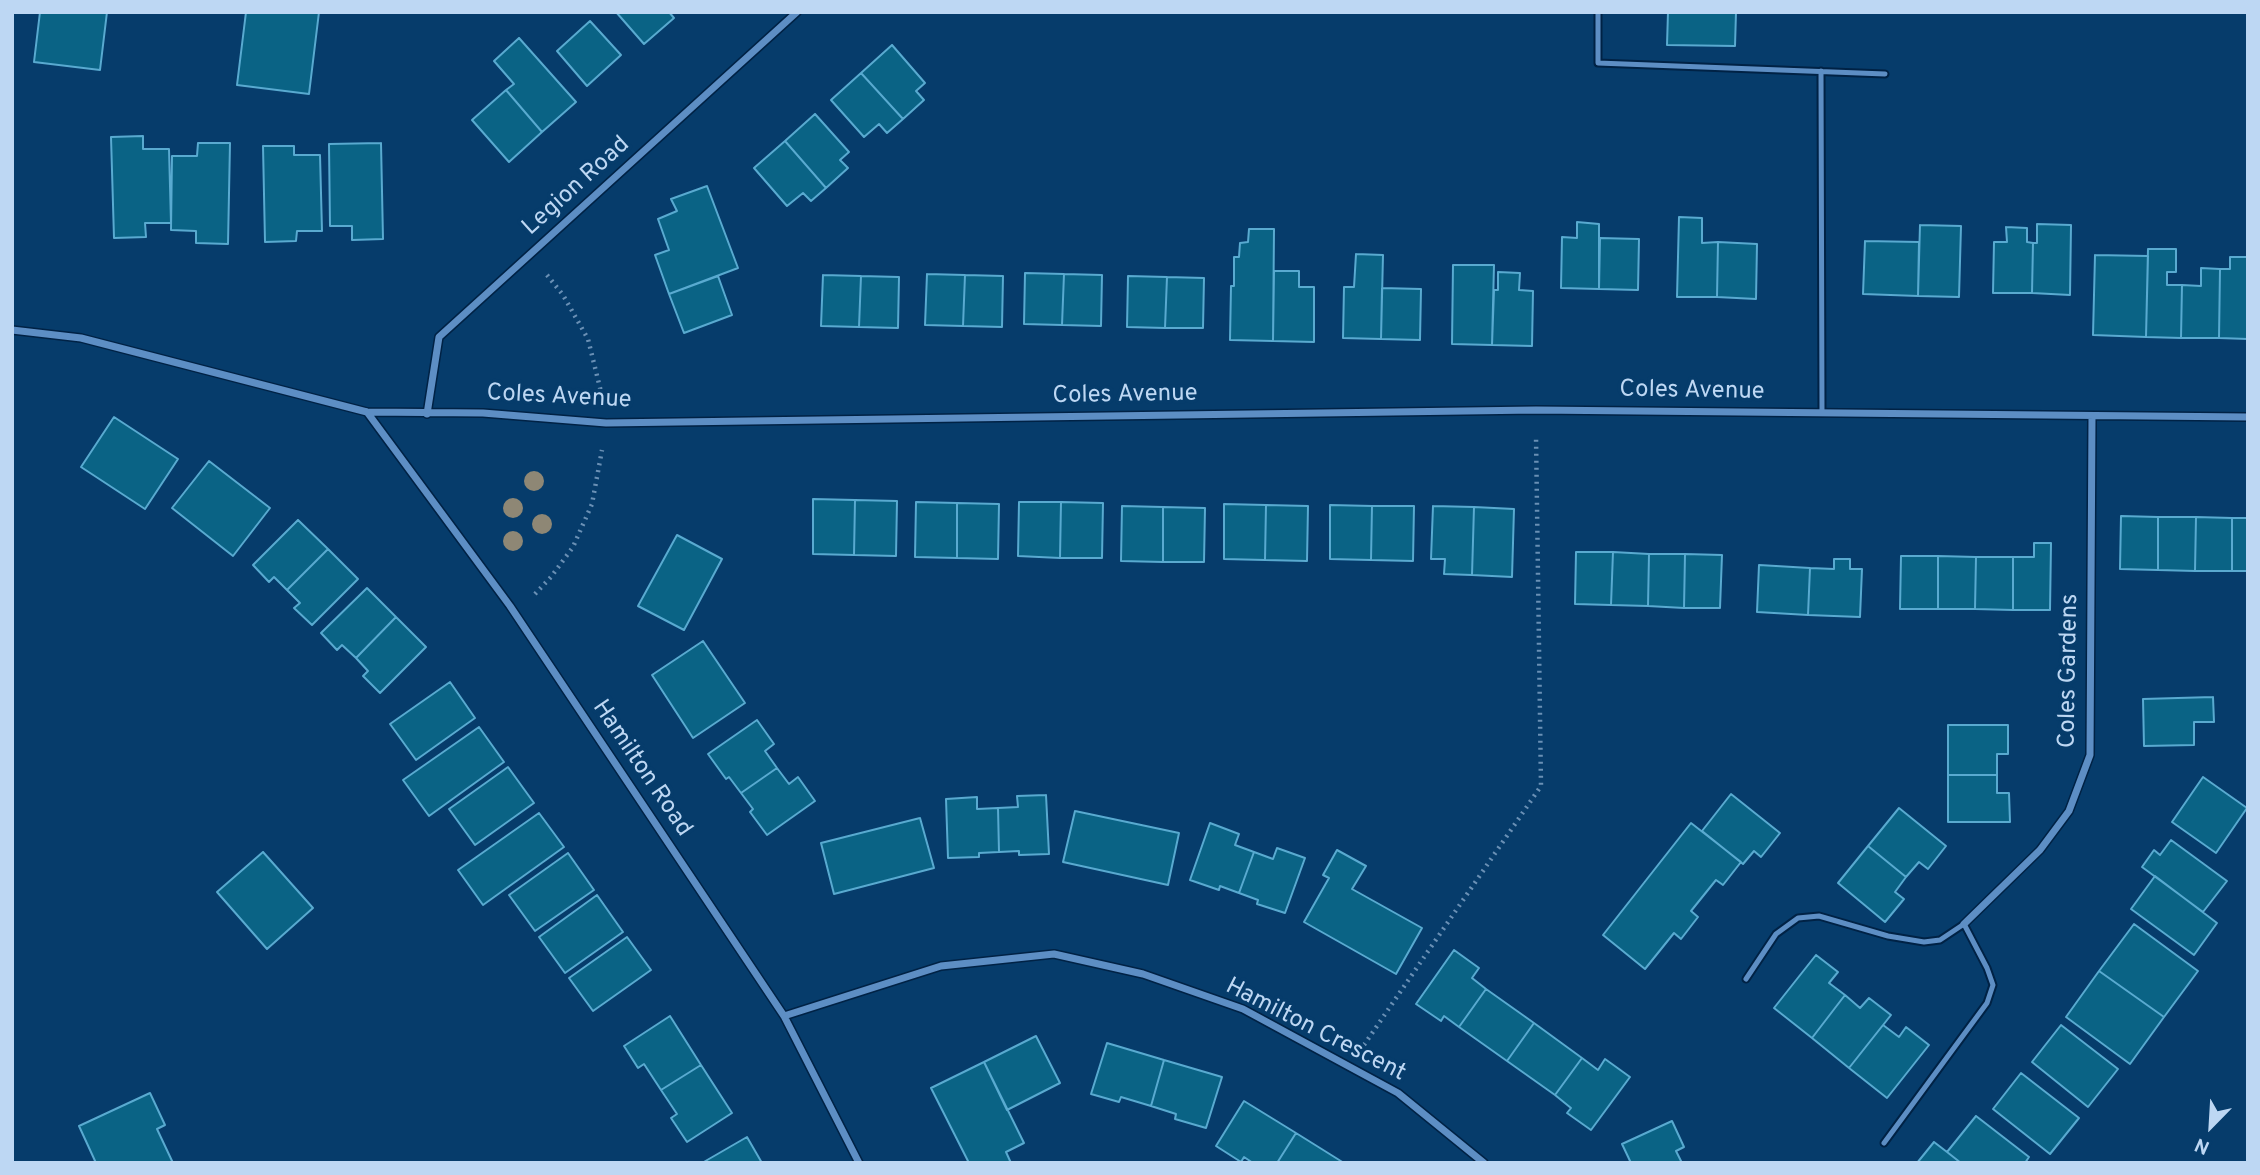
<!DOCTYPE html>
<style>
body{margin:0}
#map{position:relative;width:2260px;height:1175px;overflow:hidden;background:#063c6b;font-family:Overpass,sans-serif}
canvas{display:block}
.frame{position:absolute;inset:0;border:14px solid #bdd7f3;pointer-events:none}
.north{position:absolute;left:2176px;top:1091px;width:70px;height:70px;-webkit-text-stroke:5px #063c6b;paint-order:stroke;rotate:204deg;font-size:19px;font-weight:700;line-height:28px;text-align:center;color:#bdd7f3}
.north::after{content:'';display:block;margin:auto;width:24px;height:32px;background:#bdd7f3;clip-path:polygon(50% 0,100% 100%,50% 72%,0 100%)}
</style>
<div id="map">
<canvas width="2260" height="1175"></canvas>
<div class="frame"></div>
<div class="north">N</div>
</div>
<script>
const context = document.querySelector('canvas').getContext('2d');
context.lineJoin = 'round';
function fillPath(path, color) { context.fillStyle = color; context.fill(path, 'evenodd'); }
const toPath = rows => new Path2D(rows.map(r => 'M' + r).join(''));
function strokePath(path, color, width, dash) { context.strokeStyle = color; context.lineWidth = width; context.lineCap = dash ? 'butt' : 'round'; context.setLineDash(dash || []); context.stroke(path); }
function label(font, color, halo, rows, align = 'center') {
  context.font = font + ' Overpass,sans-serif'; context.lineWidth = 7; context.setLineDash([]); context.textBaseline = 'middle'; context.strokeStyle = halo; context.fillStyle = color; for (const [text, x, y, turn = 0] of rows) {
    context.save(); context.translate(x, y); context.rotate((+turn || 0) * Math.PI / 180); context.textAlign = isNaN(turn) ? turn : align; if (halo) context.strokeText(text, 0, 0); context.fillText(text, 0, 0); context.restore();
  }
}
const building = toPath([
 [40,12,107,12,100,70,34,62,40,12],
 [246,12,319,12,309,94,237,85,246,12],
 [616,12,669,12,674,18,644,44,616,12],
 [1668,12,1736,12,1735,46,1667,45,1668,12],
 [590,21,621,55,587,86,557,51,590,21],
 [519,38,576,102,542,132,506,90,514,84,494,61,519,38],
 [892,45,925,83,916,91,924,100,903,119,861,73,892,45],
 [861,73,903,119,887,133,879,124,864,137,831,100,861,73],
 [506,90,542,132,509,162,472,120,506,90],
 [815,114,849,152,840,160,848,168,826,188,785,141,815,114],
 [143,136,143,149,169,149,171,223,145,223,146,237,114,238,111,137,143,136],
 [785,141,826,188,811,201,803,193,787,206,754,168,785,141],
 [198,143,230,143,228,244,196,243,196,231,171,230,172,156,197,156,198,143],
 [381,143,383,239,352,240,352,226,330,226,329,144,381,143],
 [263,146,294,146,294,155,320,155,322,231,297,231,296,241,265,242,263,146],
 [707,186,738,268,669,294,655,255,669,250,658,219,677,211,671,199,707,186],
 [1679,217,1702,218,1702,243,1718,242,1717,297,1677,297,1679,217],
 [1577,222,1599,224,1599,289,1561,288,1562,237,1577,238,1577,222],
 [2037,224,2071,225,2070,295,2032,293,2033,243,2037,243,2037,224],
 [1920,225,1961,226,1959,297,1918,296,1920,225],
 [2006,227,2027,228,2027,242,2033,243,2032,293,1993,293,1994,242,2007,242,2006,227],
 [1249,229,1274,229,1273,341,1230,340,1231,286,1234,286,1234,257,1239,257,1240,243,1248,242,1249,229],
 [1600,238,1639,239,1638,290,1599,289,1600,238],
 [1865,241,1919,242,1918,296,1863,294,1865,241],
 [1718,242,1757,244,1756,299,1717,297,1718,242],
 [2148,249,2176,249,2176,272,2167,272,2167,285,2182,285,2181,338,2146,337,2148,249],
 [1356,254,1383,255,1381,339,1343,338,1344,287,1354,287,1356,254],
 [2095,255,2148,256,2146,337,2093,335,2095,255],
 [2230,257,2248,257,2248,339,2219,338,2220,269,2230,269,2230,257],
 [1453,265,1494,265,1492,345,1452,344,1453,265],
 [2201,268,2220,269,2219,338,2181,338,2182,285,2201,286,2201,268],
 [1274,271,1299,271,1299,287,1314,287,1314,342,1273,341,1274,271],
 [1498,272,1520,273,1519,290,1533,291,1532,346,1492,345,1494,290,1498,290,1498,272],
 [1025,273,1064,274,1062,325,1024,324,1025,273],
 [927,274,965,275,963,326,925,325,927,274],
 [1064,274,1102,275,1101,326,1062,325,1064,274],
 [823,275,861,276,859,327,821,326,823,275],
 [965,275,1003,276,1002,327,963,326,965,275],
 [718,276,732,315,684,333,669,294,718,276],
 [861,276,899,277,898,328,859,327,861,276],
 [1128,276,1167,277,1165,328,1127,327,1128,276],
 [1167,277,1204,278,1203,328,1165,328,1167,277],
 [1382,288,1421,289,1420,340,1381,339,1382,288],
 [114,417,178,459,145,509,81,467,114,417],
 [209,461,270,508,233,556,172,508,209,461],
 [813,499,855,500,854,555,813,554,813,499],
 [855,500,897,501,896,556,854,555,855,500],
 [916,502,957,503,957,558,915,557,916,502],
 [1019,502,1061,502,1060,558,1018,556,1019,502],
 [1061,502,1103,503,1102,558,1060,558,1061,502],
 [957,503,999,504,998,559,957,558,957,503],
 [1224,504,1266,505,1265,560,1224,559,1224,504],
 [1266,505,1308,506,1307,561,1265,560,1266,505],
 [1330,505,1372,506,1371,560,1330,559,1330,505],
 [1122,506,1163,507,1163,562,1121,561,1122,506],
 [1372,506,1414,506,1413,561,1371,560,1372,506],
 [1433,506,1474,507,1472,575,1444,574,1445,559,1431,559,1433,506],
 [1163,507,1205,508,1204,562,1163,562,1163,507],
 [1474,507,1514,509,1512,577,1472,575,1474,507],
 [2121,516,2158,517,2158,570,2120,569,2121,516],
 [2158,517,2196,517,2195,571,2158,570,2158,517],
 [2196,517,2232,518,2232,571,2195,571,2196,517],
 [2232,518,2248,518,2248,571,2232,571,2232,518],
 [298,520,328,549,287,590,274,577,269,582,253,565,298,520],
 [677,535,722,559,684,630,638,606,677,535],
 [2034,543,2051,543,2050,610,2013,610,2013,557,2034,557,2034,543],
 [328,549,358,579,312,625,294,608,300,603,287,590,328,549],
 [1576,552,1613,552,1611,605,1575,604,1576,552],
 [1613,552,1649,554,1648,606,1611,605,1613,552],
 [1649,554,1685,554,1684,608,1648,606,1649,554],
 [1685,554,1722,555,1720,608,1684,608,1685,554],
 [1901,556,1938,556,1938,609,1900,609,1901,556],
 [1938,556,1976,557,1975,609,1938,609,1938,556],
 [1976,557,2013,557,2013,610,1975,609,1976,557],
 [1834,559,1850,559,1850,569,1862,569,1860,617,1808,615,1810,568,1834,569,1834,559],
 [1759,565,1810,568,1808,615,1757,612,1759,565],
 [367,588,396,617,356,658,342,645,337,650,321,633,367,588],
 [396,617,426,647,380,693,363,676,368,671,356,658,396,617],
 [703,641,745,703,693,738,652,675,703,641],
 [450,682,475,718,416,760,390,724,450,682],
 [2213,697,2214,722,2194,722,2194,745,2144,746,2143,699,2213,697],
 [757,720,774,744,765,751,777,768,741,793,729,777,726,779,708,754,757,720],
 [1948,725,2008,725,2008,754,1997,754,1997,775,1948,775,1948,725],
 [479,727,504,762,429,816,403,780,479,727],
 [508,767,534,803,475,845,449,809,508,767],
 [777,768,789,784,798,777,815,801,767,835,750,812,753,809,741,793,777,768],
 [1948,775,1997,775,1997,793,2009,793,2010,822,1948,822,1948,775],
 [2203,777,2247,808,2216,853,2172,822,2203,777],
 [1731,794,1780,833,1761,857,1754,851,1743,864,1702,831,1731,794],
 [1046,795,1049,854,1019,855,1019,851,999,852,998,808,1018,807,1017,796,1046,795],
 [977,797,977,809,998,808,999,852,979,853,979,857,948,858,946,799,977,797],
 [1899,808,1946,846,1928,869,1919,862,1906,877,1868,846,1899,808],
 [1075,811,1179,833,1168,885,1063,862,1075,811],
 [539,813,564,847,483,905,458,870,539,813],
 [920,818,934,868,834,894,821,843,920,818],
 [1210,823,1239,834,1235,845,1254,852,1239,893,1220,886,1219,890,1190,880,1210,823],
 [1691,823,1741,862,1723,885,1716,880,1691,911,1698,917,1681,939,1674,933,1645,969,1603,935,1691,823],
 [2171,840,2227,881,2203,912,2142,867,2154,850,2160,855,2171,840],
 [1868,846,1906,877,1895,892,1904,899,1885,922,1838,883,1868,846],
 [1277,848,1305,858,1285,913,1257,904,1258,900,1239,893,1254,852,1273,859,1277,848],
 [1337,850,1366,866,1352,889,1422,928,1396,974,1304,922,1329,878,1323,875,1337,850],
 [263,852,313,908,267,949,217,892,263,852],
 [568,853,594,890,535,931,509,895,568,853],
 [2155,876,2217,923,2194,955,2131,909,2155,876],
 [597,895,623,932,565,973,539,937,597,895],
 [2134,924,2198,971,2164,1017,2099,971,2134,924],
 [627,937,651,970,593,1011,569,978,627,937],
 [1454,950,1479,968,1472,978,1486,989,1459,1027,1444,1016,1441,1021,1416,1004,1454,950],
 [1816,955,1838,972,1829,983,1845,995,1812,1038,1774,1008,1816,955],
 [2099,971,2164,1017,2130,1064,2066,1017,2099,971],
 [1486,989,1534,1023,1507,1061,1459,1027,1486,989],
 [1845,995,1860,1008,1869,998,1891,1015,1849,1068,1812,1038,1845,995],
 [670,1016,701,1065,661,1090,644,1064,638,1068,624,1046,670,1016],
 [1534,1023,1582,1058,1555,1095,1507,1061,1534,1023],
 [1883,1025,1899,1037,1906,1027,1929,1045,1887,1098,1849,1068,1883,1025],
 [2061,1025,2118,1069,2088,1107,2032,1062,2061,1025],
 [1036,1036,1060,1083,1007,1110,984,1062,1036,1036],
 [1107,1043,1164,1060,1151,1106,1121,1097,1119,1102,1091,1094,1107,1043],
 [1582,1058,1598,1070,1605,1059,1630,1077,1591,1130,1567,1113,1571,1108,1555,1095,1582,1058],
 [1164,1060,1222,1077,1206,1128,1175,1119,1176,1114,1151,1106,1164,1060],
 [984,1062,1024,1143,1006,1152,1011,1163,969,1163,931,1088,984,1062],
 [701,1065,732,1113,687,1142,671,1118,677,1114,661,1090,701,1065],
 [2021,1073,2079,1118,2050,1154,1993,1109,2021,1073],
 [150,1093,165,1125,157,1129,173,1163,96,1163,79,1126,150,1093],
 [1244,1101,1296,1133,1277,1163,1253,1163,1244,1157,1241,1162,1216,1146,1244,1101],
 [1976,1116,2029,1157,2025,1163,1961,1163,1947,1152,1976,1116],
 [1672,1121,1684,1147,1676,1151,1682,1163,1631,1163,1622,1144,1672,1121],
 [1296,1133,1344,1163,1277,1163,1296,1133],
 [747,1137,762,1163,702,1163,747,1137],
 [1934,1142,1947,1152,1961,1163,1917,1163,1934,1142]
]);
fillPath(building, '#0a6385');
strokePath(building, '#59aad0', 2);
const lane = toPath([
 [1598,12,1598,63,1885,74],
 [1821,71,1822,413],
 [1746,979,1776,934,1798,918,1819,916,1888,936,1924,942,1940,940,1964,924,1987,968,1993,985,1987,1003,1884,1143]
]);
const street = toPath([
 [12,330,81,338,367,412,483,413,606,423,1536,410,2248,417],
 [367,412,510,606,784,1016,859,1163],
 [427,414,439,337,797,12],
 [1964,924,2040,850,2069,811,2090,755,2092,416],
 [784,1016,941,966,1054,954,1143,974,1243,1009,1398,1093,1484,1163]
]);
strokePath(lane, '#002245', 9);
strokePath(street, '#002245', 10);
strokePath(toPath([
 [547,275,563,295,588,339,602,396],
 [535,594,551,577,573,547,592,504,602,450],
 [1364,1045,1541,786,1536,436]
]), '#6a90b5', 4.5, [2, 5]);
strokePath(lane, '#5d8ec4', 5);
strokePath(street, '#5d8ec4', 7);
context.fillStyle = '#8e8775';
for (const [x, y] of [
 [534,481],
 [513,508],
 [542,524],
 [513,541]
]) { context.beginPath(); context.arc(x, y, 10, 0, 2 * Math.PI); context.fill(); }
label('24px', '#bdd7f3', '#063c6b', [
 ["Legion Road",577,187,-42],
 ["Coles Avenue",1692,392,1],
 ["Coles Avenue",1125,396,-1],
 ["Coles Avenue",559,398,3],
 ["Coles Gardens",2070,671,-89],
 ["Hamilton Road",641,769,56],
 ["Hamilton Crescent",1315,1031,27]
]);
</script>
